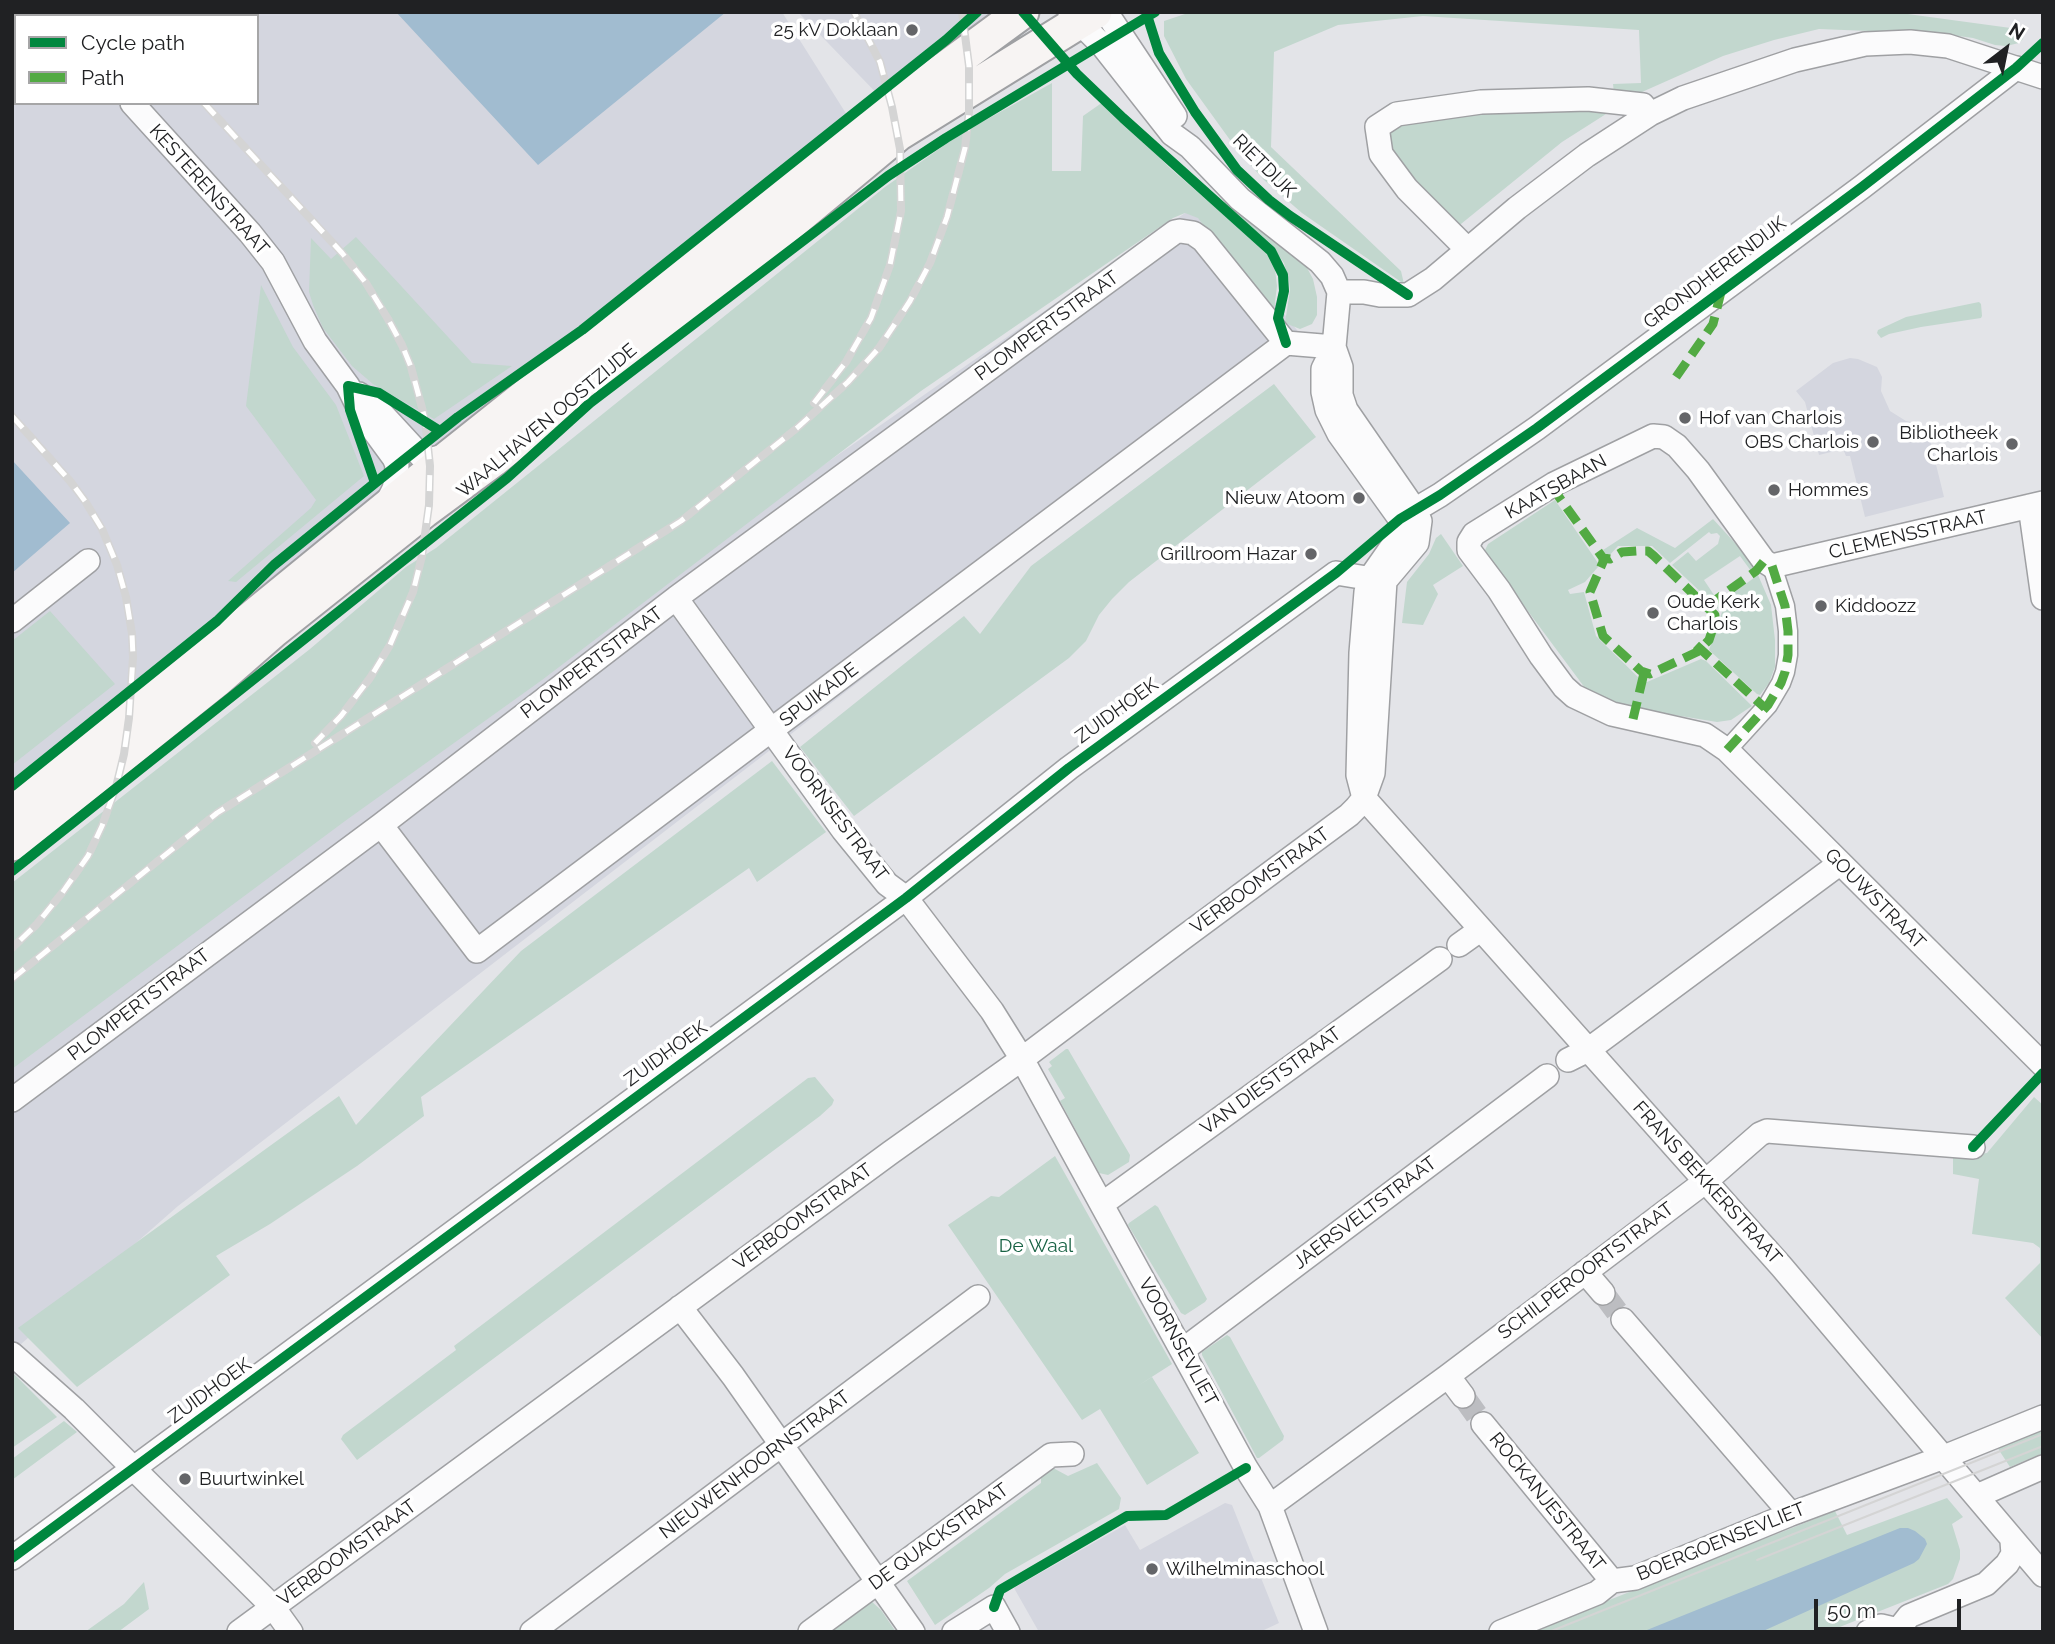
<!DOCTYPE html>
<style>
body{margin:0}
#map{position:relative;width:2055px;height:1644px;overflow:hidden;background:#e3e4e8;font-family:Raleway,sans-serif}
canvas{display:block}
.frame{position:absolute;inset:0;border:14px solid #202123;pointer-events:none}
.legend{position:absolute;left:14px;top:14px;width:245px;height:91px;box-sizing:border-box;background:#fff;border:2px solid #a6a6a7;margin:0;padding:9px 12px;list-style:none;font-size:21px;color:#202123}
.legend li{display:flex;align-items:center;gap:14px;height:35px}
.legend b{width:35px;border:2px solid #a6a6a7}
.north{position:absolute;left:1971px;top:14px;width:70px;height:70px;-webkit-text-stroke:5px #fff;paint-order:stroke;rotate:32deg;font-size:19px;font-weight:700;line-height:28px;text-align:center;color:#202123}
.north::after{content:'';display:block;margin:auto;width:24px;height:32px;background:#202123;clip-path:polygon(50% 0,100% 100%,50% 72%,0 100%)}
.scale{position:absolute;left:1814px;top:1599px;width:147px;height:32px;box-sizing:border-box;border:4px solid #202123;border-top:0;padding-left:9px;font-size:21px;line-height:24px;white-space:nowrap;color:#202123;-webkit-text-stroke:5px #fff;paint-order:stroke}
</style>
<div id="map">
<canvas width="2055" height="1644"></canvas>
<div class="frame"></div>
<ul class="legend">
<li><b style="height:9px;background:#00873e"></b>Cycle path</li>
<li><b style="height:9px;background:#52aa43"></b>Path</li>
</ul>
<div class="north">N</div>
<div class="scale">50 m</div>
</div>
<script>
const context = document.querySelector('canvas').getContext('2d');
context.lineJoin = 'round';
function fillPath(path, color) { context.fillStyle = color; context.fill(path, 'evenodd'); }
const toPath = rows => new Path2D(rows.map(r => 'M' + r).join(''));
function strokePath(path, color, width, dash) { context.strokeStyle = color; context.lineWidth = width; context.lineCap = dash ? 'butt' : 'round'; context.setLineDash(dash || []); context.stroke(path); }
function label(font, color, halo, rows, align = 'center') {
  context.font = font + ' Raleway,sans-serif'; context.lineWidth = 7; context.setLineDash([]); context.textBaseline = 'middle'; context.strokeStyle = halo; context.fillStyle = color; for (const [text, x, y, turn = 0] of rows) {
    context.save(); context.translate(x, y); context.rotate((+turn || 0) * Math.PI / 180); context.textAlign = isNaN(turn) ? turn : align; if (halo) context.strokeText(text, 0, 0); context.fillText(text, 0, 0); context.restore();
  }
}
fillPath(toPath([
 [12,12,782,12,876,161,12,818],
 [16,16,257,16,257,103,16,103],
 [798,12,998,12,889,106],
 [1198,204,1304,339,178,1206,12,1352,12,1057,545,659],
 [1850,358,1858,359,1877,367,1882,377,1881,391,1890,411,1906,421,1924,425,1929,436,1944,497,1865,517,1850,456,1846,456,1843,449,1819,455,1805,402,1796,391,1833,363],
 [1225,1503,1232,1505,1279,1623,1264,1630,1259,1632,1039,1632,1014,1588,1125,1525,1140,1550]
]), '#d4d6df');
fillPath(toPath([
 [1191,12,1893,12,2018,29,2024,33,2023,39,2019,43,2006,46,1995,45,1973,38,1944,34,1819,29,1774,40,1723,56,1633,96,1614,93,1613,84,1641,83,1639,30,1423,16,1338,25,1274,52,1271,147,1401,271,1404,284,1302,213,1264,180,1238,151,1186,79,1164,36,1164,21],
 [1052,83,1052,171,1081,171,1083,116,1103,102,1171,169,1269,254,1275,269,1277,286,1274,310,1269,313,1198,218,1185,213,1173,218,921,391,542,680,345,821,12,1069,12,883,310,649,406,567,436,548,885,187,959,135],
 [1490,107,1617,107,1562,142,1456,228,1391,160,1387,138,1391,129,1399,122],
 [1226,201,1305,264,1313,279,1317,297,1317,315,1312,324,1300,329,1285,323,1290,290,1289,281,1284,263,1270,243,1224,203],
 [356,237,472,363,512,366,434,419,373,384,352,366,323,328,313,305,309,292,311,238,331,259],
 [261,285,293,347,336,405,364,476,236,582,228,581,311,508,316,500,246,406],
 [1979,302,1981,304,1982,316,1981,318,1921,327,1889,334,1881,338,1877,333,1878,330,1906,317],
 [1274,384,1316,437,1129,582,1112,599,1099,615,1086,641,1069,658,854,816,800,747,964,616,980,634,1031,566],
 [1555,500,1598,563,1598,567,1585,582,1568,590,1570,594,1584,592,1596,636,1641,680,1647,682,1701,659,1706,661,1752,706,1731,720,1717,722,1626,707,1602,697,1585,688,1484,552,1488,544],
 [1713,519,1745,554,1754,568,1751,571,1740,556,1704,580,1714,595,1708,599,1672,565,1688,552,1696,561,1718,544,1720,536,1717,533,1711,534,1709,532,1670,563,1652,546,1618,546,1608,557,1603,550,1637,528,1675,548],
 [1441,534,1463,566,1433,585,1438,594,1423,625,1402,623,1407,582,1429,554,1436,538],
 [1758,575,1771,605,1775,640,1775,667,1769,683,1760,695,1757,694,1709,650,1722,612,1715,606],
 [50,611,115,684,12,765,12,641],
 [772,761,826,832,757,882,749,868,421,1097,424,1116,357,1166,270,1224,216,1256,230,1275,77,1387,18,1328,339,1096,356,1125,521,951],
 [1066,1049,1068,1049,1130,1155,1129,1162,1108,1175,1099,1173,1060,1101,1065,1098,1048,1069,1052,1066,1049,1062],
 [815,1077,834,1100,832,1105,820,1116,357,1460,341,1439,343,1435,456,1350,454,1346,808,1078],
 [2034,1097,2043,1105,2043,1339,2005,1298,2040,1263,2040,1248,2033,1243,1972,1234,1979,1179,1953,1174,1953,1158,1987,1153],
 [1055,1156,1172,1364,1136,1387,1152,1377,1199,1453,1147,1485,1100,1409,1082,1420,948,1225,991,1196,999,1197],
 [1155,1205,1158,1207,1207,1299,1205,1302,1185,1315,1181,1313,1128,1225,1129,1223],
 [1227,1335,1230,1337,1284,1436,1283,1440,1259,1458,1257,1458,1202,1355,1202,1352],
 [12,1372,57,1417,12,1448],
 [64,1421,77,1432,12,1480,12,1459],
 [2043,1425,2043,1453,2010,1467,1995,1444],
 [1097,1463,1121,1498,1119,1509,1005,1574,989,1588,935,1625,907,1581,1041,1483,1041,1472,1046,1468,1055,1469,1068,1476],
 [1947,1498,1963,1517,1952,1524,1960,1550,1960,1559,1953,1579,1948,1584,1827,1632,1528,1632,1835,1511,1847,1535],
 [144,1582,149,1609,118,1632,85,1632,124,1604],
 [871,1601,881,1610,896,1632,828,1632]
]), '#c2d7ce');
fillPath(toPath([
 [396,12,726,12,538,165],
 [12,460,70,523,12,573],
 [1900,1528,1908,1528,1915,1531,1925,1539,1927,1544,1919,1559,1914,1563,1761,1632,1642,1632]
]), '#a1bcd0');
strokePath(toPath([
 [1603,1293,1623,1320],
 [1463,1396,1483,1424]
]), '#bcbdc1', 23, [23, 11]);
const pedestrian = toPath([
 [1727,750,1768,705,1781,683,1785,672,1788,655,1788,631,1785,606,1772,566]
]);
const minor = toPath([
 [48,12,51,16],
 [1106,12,1175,116],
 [1070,13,1102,45,1172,134,1190,147,1240,199,1320,262,1332,276,1339,292,1334,347,1323,369,1323,392,1327,410,1339,434,1400,519],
 [132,103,250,233,273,262,315,341,348,386,361,413,394,458,397,465,396,480,394,489,386,505],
 [1467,249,1407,189,1381,154,1377,127,1397,114,1481,102,1588,99,1643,105,1650,114],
 [1339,292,1364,292,1380,295,1408,295,1433,279,1517,208,1587,155,1650,114,1683,98,1795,60,1865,44,1910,42,1948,46,2043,77],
 [359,394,373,404,421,456,432,459,451,454],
 [2043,503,1772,566,1764,561,1698,470,1677,446,1664,437,1653,436,1554,484,1474,534,1469,542,1469,550,1499,590,1541,656,1564,687,1574,696,1612,714,1705,735,1727,750,2043,1065],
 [2030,506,2043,598],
 [1403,517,1440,495,1537,428,1862,187,2016,68],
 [1400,519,1401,529,1398,538,1370,578,1366,592,1361,653,1358,775,1364,798,1781,1266,2043,1575],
 [676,598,843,830,887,884,906,898,992,1011,1022,1059,1246,1468,1270,1506,1316,1632],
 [12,621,88,561],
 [381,825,477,951,1286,343],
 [1459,945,1480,930],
 [1568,1060,1588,1050,1839,864],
 [12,1100,381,825,676,598,1175,232,1180,231,1193,233,1203,240,1286,343,1334,347],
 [1102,1204,1440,959],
 [1585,1272,1603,1293],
 [680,1307,733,1376,913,1632],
 [1623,1320,1791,1514],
 [1183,1350,1547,1076],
 [12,1354,74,1409,134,1469,273,1607,291,1632],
 [1448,1376,1463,1396],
 [1483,1424,1612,1581],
 [1977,1496,2043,1467],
 [1270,1506,1448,1376,1706,1181,1760,1134,1767,1131,1973,1147],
 [12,1558,906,898,1069,768,1336,573,1385,581],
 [239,1632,890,1153,1022,1059,1180,940,1349,815,1356,808,1364,798,1373,773,1385,581,1417,543,1420,521,1415,510,1346,410,1341,395,1341,367,1334,347],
 [532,1632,978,1297],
 [810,1632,1051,1455,1072,1454],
 [954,1632,994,1607,1008,1632],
 [1501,1632,1597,1593,1612,1581,1635,1578,1791,1514,1944,1457,2043,1417],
 [1868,1632,1881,1626,1898,1630,1909,1616,1986,1584,2007,1564,2013,1554,2012,1541]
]);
const secondary = toPath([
 [12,809,129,718,430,472,837,148,1022,12],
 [12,844,217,680,273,631,424,511,493,460,791,223,898,134,1095,12]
]);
strokePath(pedestrian, '#9fa0a3', 21);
strokePath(minor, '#9fa0a3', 26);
strokePath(secondary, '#9fa0a3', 37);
strokePath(pedestrian, '#fbfbfc', 18);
strokePath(minor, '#fbfbfc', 23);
strokePath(secondary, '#f7f4f3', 33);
strokePath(toPath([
 [1757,1560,2043,1446],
 [1549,1632,2043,1434]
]), '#d4d4d4', 2);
const rail = toPath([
 [121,12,125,16],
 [204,103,342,253,366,283,388,319,402,345,411,367,425,419,430,466,429,505,422,556,413,592,390,645,370,678,341,716,315,743],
 [814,403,846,362,871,318,890,265,901,211,900,149,892,107,880,62,854,12],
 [12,416,70,481,85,501,102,529,117,565,126,597,132,634,133,657,129,718,124,754,116,787,102,826,88,856,62,893,36,925,12,948],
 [12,979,217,813,681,521,797,428,848,382,879,348,910,301,930,263,947,217,965,148,969,112,969,66,962,12]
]);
strokePath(rail, '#d4d4d4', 8);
strokePath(rail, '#fff', 5, [16]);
strokePath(toPath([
 [1676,377,1713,324,1721,292],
 [1554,484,1559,497,1603,558,1603,562,1590,592,1603,636,1641,671,1650,674,1697,652,1709,640,1714,625,1715,615,1654,556,1648,551,1637,551,1622,552,1610,559,1603,558],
 [1707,606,1756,571,1764,561],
 [1696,645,1765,708],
 [1633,719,1644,673],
 [1727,750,1768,705,1781,683,1785,672,1788,655,1788,631,1785,606,1772,566]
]), '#52aa43', 9, [18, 9]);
strokePath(toPath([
 [1023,12,1077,74,1123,118,1271,251,1283,275,1284,291,1278,318,1286,343],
 [1146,12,1159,53,1195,112,1237,170,1269,200,1290,216,1408,295],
 [375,483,350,410,348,386,379,393,440,431],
 [12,786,217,621,274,565,375,483,458,417,582,330,946,40,977,12],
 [12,871,507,478,590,403,888,176,946,138,1155,12],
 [1973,1147,2043,1073],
 [12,1558,906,898,1069,768,1336,573,1400,519,1440,495,1537,428,1862,187,2016,68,2043,43],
 [994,1607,1000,1590,1127,1516,1166,1515,1246,1468]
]), '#00873e', 10);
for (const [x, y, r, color] of [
 [912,30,7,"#646568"],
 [1685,418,7,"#646568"],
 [1873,442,7,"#646568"],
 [2012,444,7,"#646568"],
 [1774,490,7,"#646568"],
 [1359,498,7,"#646568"],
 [1311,554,7,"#646568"],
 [1821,606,7,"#646568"],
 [1653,613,7,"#646568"],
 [185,1479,7,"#646568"],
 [1152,1569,7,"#646568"]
]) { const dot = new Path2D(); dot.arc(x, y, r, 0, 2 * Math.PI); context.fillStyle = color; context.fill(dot); strokePath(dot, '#fff', 2.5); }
label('19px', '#202123', '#fff', [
 ["25 kV Doklaan",898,30,"right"],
 ["Hof van Charlois",1699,418],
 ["Bibliotheek",1998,433,"right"],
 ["Charlois",1998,455,"right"],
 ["OBS Charlois",1859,442,"right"],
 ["Hommes",1788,490],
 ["Nieuw Atoom",1345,498,"right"],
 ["Grillroom Hazar",1297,554,"right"],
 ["Oude Kerk",1667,602],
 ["Charlois",1667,624],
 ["Kiddoozz",1835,606],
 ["Buurtwinkel",199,1479],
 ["Wilhelminaschool",1166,1569]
], 'left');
label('19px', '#202123', '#fff', [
 ["RIETDIJK",1264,166,45],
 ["KESTERENSTRAAT",209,190,48],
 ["GRONDHERENDIJK",1715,273,-37],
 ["PLOMPERTSTRAAT",1047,326,-36],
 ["WAALHAVEN OOSTZIJDE",547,421,-40],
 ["KAATSBAAN",1556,487,-29],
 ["CLEMENSSTRAAT",1908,535,-13],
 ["PLOMPERTSTRAAT",592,663,-37],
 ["SPUIKADE",819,695,-37],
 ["ZUIDHOEK",1117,711,-36],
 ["VOORNSESTRAAT",835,814,53],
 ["VERBOOMSTRAAT",1260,881,-36],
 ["GOUWSTRAAT",1875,899,45],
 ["PLOMPERTSTRAAT",139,1005,-37],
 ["ZUIDHOEK",666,1054,-36],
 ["VAN DIESTSTRAAT",1271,1081,-36],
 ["FRANS BEKKERSTRAAT",1707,1183,48],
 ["JAERSVELTSTRAAT",1365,1213,-37],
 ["VERBOOMSTRAAT",803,1217,-36],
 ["SCHILPEROORTSTRAAT",1586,1271,-37],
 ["VOORNSEVLIET",1178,1342,61],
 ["ZUIDHOEK",210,1391,-36],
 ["NIEUWENHOORNSTRAAT",755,1465,-37],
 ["ROCKANJESTRAAT",1547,1502,51],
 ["DE QUACKSTRAAT",939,1537,-36],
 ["BOERGOENSEVLIET",1721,1542,-22],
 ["VERBOOMSTRAAT",347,1553,-36]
]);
label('19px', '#186244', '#fff', [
 ["De Waal",1036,1246]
]);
</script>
